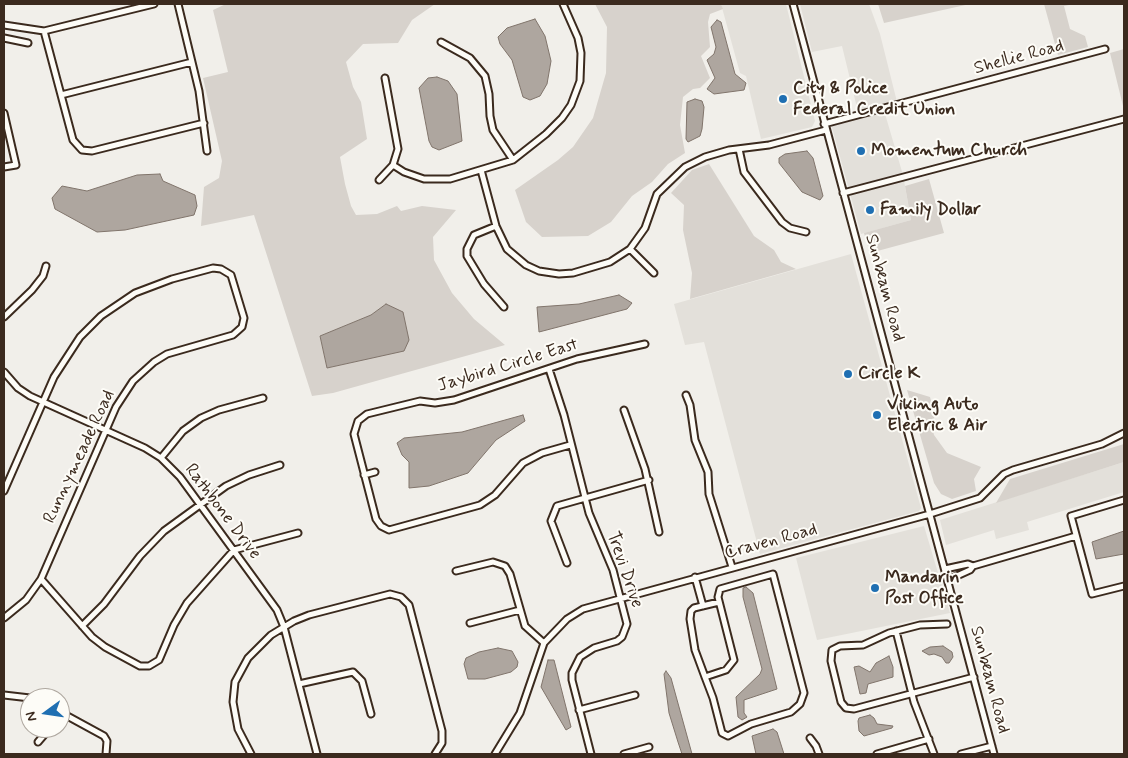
<!DOCTYPE html>
<style>
body{margin:0}
#map{position:relative;width:1128px;height:758px;overflow:hidden;background:#f1efea;font-family:Mynerve,sans-serif}
canvas{display:block}
.frame{position:absolute;inset:0;border:5px solid #3b2a1e;pointer-events:none}
.north{position:absolute;left:20px;top:688px;width:50px;height:50px;box-sizing:border-box;background:#fdfcf7;border:1px solid #afa8a0;border-radius:50%;rotate:256deg;font-size:14px;font-weight:700;line-height:20px;text-align:center;color:#3b2a1e}
.north::after{content:'';display:block;margin:auto;width:18px;height:22px;background:#1f6fb2;clip-path:polygon(50% 0,100% 100%,50% 72%,0 100%)}
</style>
<div id="map">
<canvas width="1128" height="758"></canvas>
<div class="frame"></div>
<div class="north">N</div>
</div>
<script>
const context = document.querySelector('canvas').getContext('2d');
context.lineJoin = 'round';
function fillPath(path, color) { context.fillStyle = color; context.fill(path, 'evenodd'); }
const toPath = rows => new Path2D(rows.map(r => 'M' + r).join(''));
function strokePath(path, color, width, dash) { context.strokeStyle = color; context.lineWidth = width; context.lineCap = dash ? 'butt' : 'round'; context.setLineDash(dash || []); context.stroke(path); }
function label(font, color, halo, rows, align = 'center') {
  context.font = font + ' Mynerve,sans-serif'; context.lineWidth = 4; context.setLineDash([]); context.textBaseline = 'middle'; context.strokeStyle = halo; context.fillStyle = color; for (const [text, x, y, turn = 0] of rows) {
    context.save(); context.translate(x, y); context.rotate((+turn || 0) * Math.PI / 180); context.textAlign = isNaN(turn) ? turn : align; if (halo) context.strokeText(text, 0, 0); context.fillText(text, 0, 0); context.restore();
  }
}
fillPath(toPath([
 [721,4,786,4,815,121,812,127,761,139,746,76,740,73],
 [800,4,869,4,880,34,897,102,883,107,903,175,911,220,861,234,830,120,858,112,842,46,812,52],
 [851,254,921,508,919,511,760,554,704,342,685,345,674,304],
 [1124,462,1124,492,1027,522,1029,530,996,539,994,530,946,545,940,520],
 [924,526,950,613,817,640,796,558]
]), '#e3e0da');
fillPath(toPath([
 [226,4,435,4,412,20,398,43,363,44,346,62,353,87,361,102,367,139,340,157,345,184,351,206,356,215,377,214,397,206,401,211,422,206,456,210,433,237,434,260,452,293,474,319,505,345,333,393,312,396,254,215,201,226,204,187,219,178,222,161,203,78,228,72,213,10],
 [386,304,359,361,327,368,320,336,371,315],
 [595,4,721,4,723,9,710,14,708,22,710,47,701,56,710,78,700,88,693,89,683,97,680,125,685,153,668,164,652,182,632,196,611,222,588,236,542,237,526,222,515,190,558,160,573,147,593,118,606,73,607,27],
 [878,4,970,4,884,23],
 [1044,4,1074,4,1064,6,1070,29,1085,36,1088,47,1058,55],
 [1124,49,1124,105,1123,106,1110,53],
 [709,164,754,236,774,250,781,262,796,269,690,299,692,273,683,230,684,205,671,193,692,170],
 [929,179,944,233,870,253,864,233,911,220,905,186],
 [907,390,930,397,935,416,931,423,934,435,947,453,981,467,974,479,976,491,952,499,941,494,934,483],
 [1124,444,1124,462,996,503,1010,479]
]), '#d7d2cc');
const water = toPath([
 [535,19,545,36,551,61,547,84,540,96,530,100,523,97,512,60,500,44,498,37,507,28,535,19],
 [717,20,721,22,735,74,746,83,744,90,714,94,707,89,715,78,707,60,714,54,716,47,711,27,717,20],
 [437,77,448,81,457,94,462,141,439,150,432,147,429,141,419,88,428,78,437,77],
 [695,99,702,101,704,107,702,129,700,136,688,142,686,139,687,102,695,99],
 [807,151,813,158,823,196,820,200,802,192,779,163,779,158,785,154,807,151],
 [160,174,163,181,195,195,197,206,194,215,125,230,97,232,55,209,52,198,62,186,87,191,137,175,160,174],
 [619,295,632,303,627,309,539,332,537,307,579,304,619,295],
 [386,304,403,312,409,340,404,351,327,368,320,336,371,315,386,304],
 [523,415,525,421,496,440,468,473,429,486,409,488,409,462,402,455,397,443,404,438,462,432,523,415],
 [1124,531,1124,554,1096,559,1092,542,1124,531],
 [746,587,753,593,777,689,744,700,744,713,747,717,742,720,738,717,736,697,760,674,762,669,743,597,743,588,746,587],
 [943,646,952,652,953,657,949,663,946,663,942,657,934,654,929,655,922,651,930,647,943,646],
 [498,648,512,651,518,662,517,667,511,672,485,679,468,679,464,664,466,658,479,652,498,648],
 [889,656,893,667,893,677,868,684,866,693,860,694,854,667,859,666,870,672,876,663,889,656],
 [548,660,554,660,571,727,566,730,541,687,548,660],
 [666,671,671,678,692,754,682,754,678,742,669,713,664,674,666,671],
 [870,715,874,718,877,724,893,726,892,728,864,736,859,731,858,721,859,718,870,715],
 [773,729,777,732,784,754,756,754,752,736,773,729]
]);
fillPath(water, '#aea69f');
strokePath(water, '#80746b', 1);
const minor = toPath([
 [178,4,199,91,207,151],
 [793,4,994,754],
 [4,25,44,31,154,4],
 [44,31,73,140,82,150,92,151,204,123],
 [4,38,28,43],
 [441,42,470,58,485,76,489,94,490,116,493,130,513,160],
 [61,95,192,62],
 [4,113,16,165,4,167],
 [824,124,1105,49],
 [739,149,744,172,782,222,790,228,806,232],
 [393,165,404,172,424,179,450,179,513,160,546,134,562,118,571,105,580,81,581,53,578,38,563,4],
 [481,170,496,226,507,249,526,265,539,271,559,274,573,273,610,262,630,249,645,228,657,194,685,167,705,157,729,150,769,145,826,130],
 [379,180,393,165,398,149,385,78],
 [843,193,1124,119],
 [496,226,474,235,467,249,467,256,484,284,504,307],
 [630,249,654,273],
 [4,317,32,290,43,276,46,266],
 [549,369,564,415,589,513,613,570,627,624,622,637,617,641,594,648,580,657,572,673,572,680,591,754],
 [4,372,18,388,30,396,145,448,161,458,180,477,277,610,284,627,317,754],
 [686,395,690,405,695,440,708,472,709,494,732,567],
 [624,410,645,469,659,532],
 [570,445,542,453,523,463,495,495,480,505,389,530,381,526,376,519,354,434,358,421,367,414,420,401,435,403,454,400,577,359,645,344],
 [161,458,183,431,201,418,219,410,263,398],
 [364,475,375,472],
 [4,491,54,377,80,337,101,316,135,293,172,279,213,268,221,269,231,275,244,318,242,327,233,335,167,354,154,362,133,381,116,407,41,579,26,600,4,618],
 [1124,500,1071,516,1092,594,1124,586],
 [567,563,551,521,557,506,649,480],
 [945,569,968,564,973,566],
 [456,571,493,562,505,566,510,574,525,626,544,643],
 [695,577,703,606],
 [41,579,92,637,105,647,140,666,149,666,159,660,174,625,187,603,234,550,298,533],
 [948,580,970,570,973,566,1076,536],
 [470,623,520,610],
 [947,624,920,625,889,633,863,645,840,646,832,650,831,661,841,702,846,708,854,709,974,677],
 [82,626,104,604,140,556,164,531,226,486,249,475,280,465],
 [896,631,914,702,934,754],
 [705,677,726,670,734,660,718,597,720,589,773,574,804,693,800,704,791,712,751,724,728,736,722,733,713,698,705,677,695,650,690,619,691,611,694,608,719,602],
 [299,684,353,672,362,681,371,714],
 [4,695,30,698],
 [579,710,635,695],
 [60,712,104,736,107,741,106,754],
 [810,738,816,746,819,754],
 [38,742,50,728],
 [251,754,238,729,233,702,235,682,248,658,271,635,294,621,309,615,390,594,401,597,409,605,442,731,442,743,435,754],
 [495,754,520,713,544,643,567,619,583,609,930,514,980,498,1004,474,1013,470,1102,444,1124,433],
 [624,754,649,747],
 [877,754,929,739],
 [961,754,992,746]
]);
strokePath(minor, '#3b2a1e', 9);
strokePath(minor, '#fdfcf7', 5);
for (const [x, y, r, color] of [
 [783,99,5,"#1f6fb2"],
 [861,151,5,"#1f6fb2"],
 [870,210,5,"#1f6fb2"],
 [848,374,5,"#1f6fb2"],
 [877,415,5,"#1f6fb2"],
 [875,588,5,"#1f6fb2"]
]) { const dot = new Path2D(); dot.arc(x, y, r, 0, 2 * Math.PI); context.fillStyle = color; context.fill(dot); strokePath(dot, '#fdfcf7', 2); }
label('18px', '#3b2a1e', '#fdfcf7', [
 ["Shellie Road",1019,58,-15],
 ["Sunbeam Road",884,288,75],
 ["Jaybird Circle East",508,366,-17],
 ["Runnymeade Road",80,457,-65],
 ["Rathbone Drive",222,512,53],
 ["Craven Road",771,542,-15],
 ["Trevi Drive",624,570,71],
 ["Sunbeam Road",989,680,75]
]);
label('bold 18px', '#3b2a1e', '#fdfcf7', [
 ["City & Police",793,89],
 ["Federal Credit Union",793,110],
 ["Momentum Church",871,151],
 ["Family Dollar",880,210],
 ["Circle K",858,374],
 ["Viking Auto",887,405],
 ["Electric & Air",887,426],
 ["Mandarin",885,578],
 ["Post Office",885,599]
], 'left');
</script>
